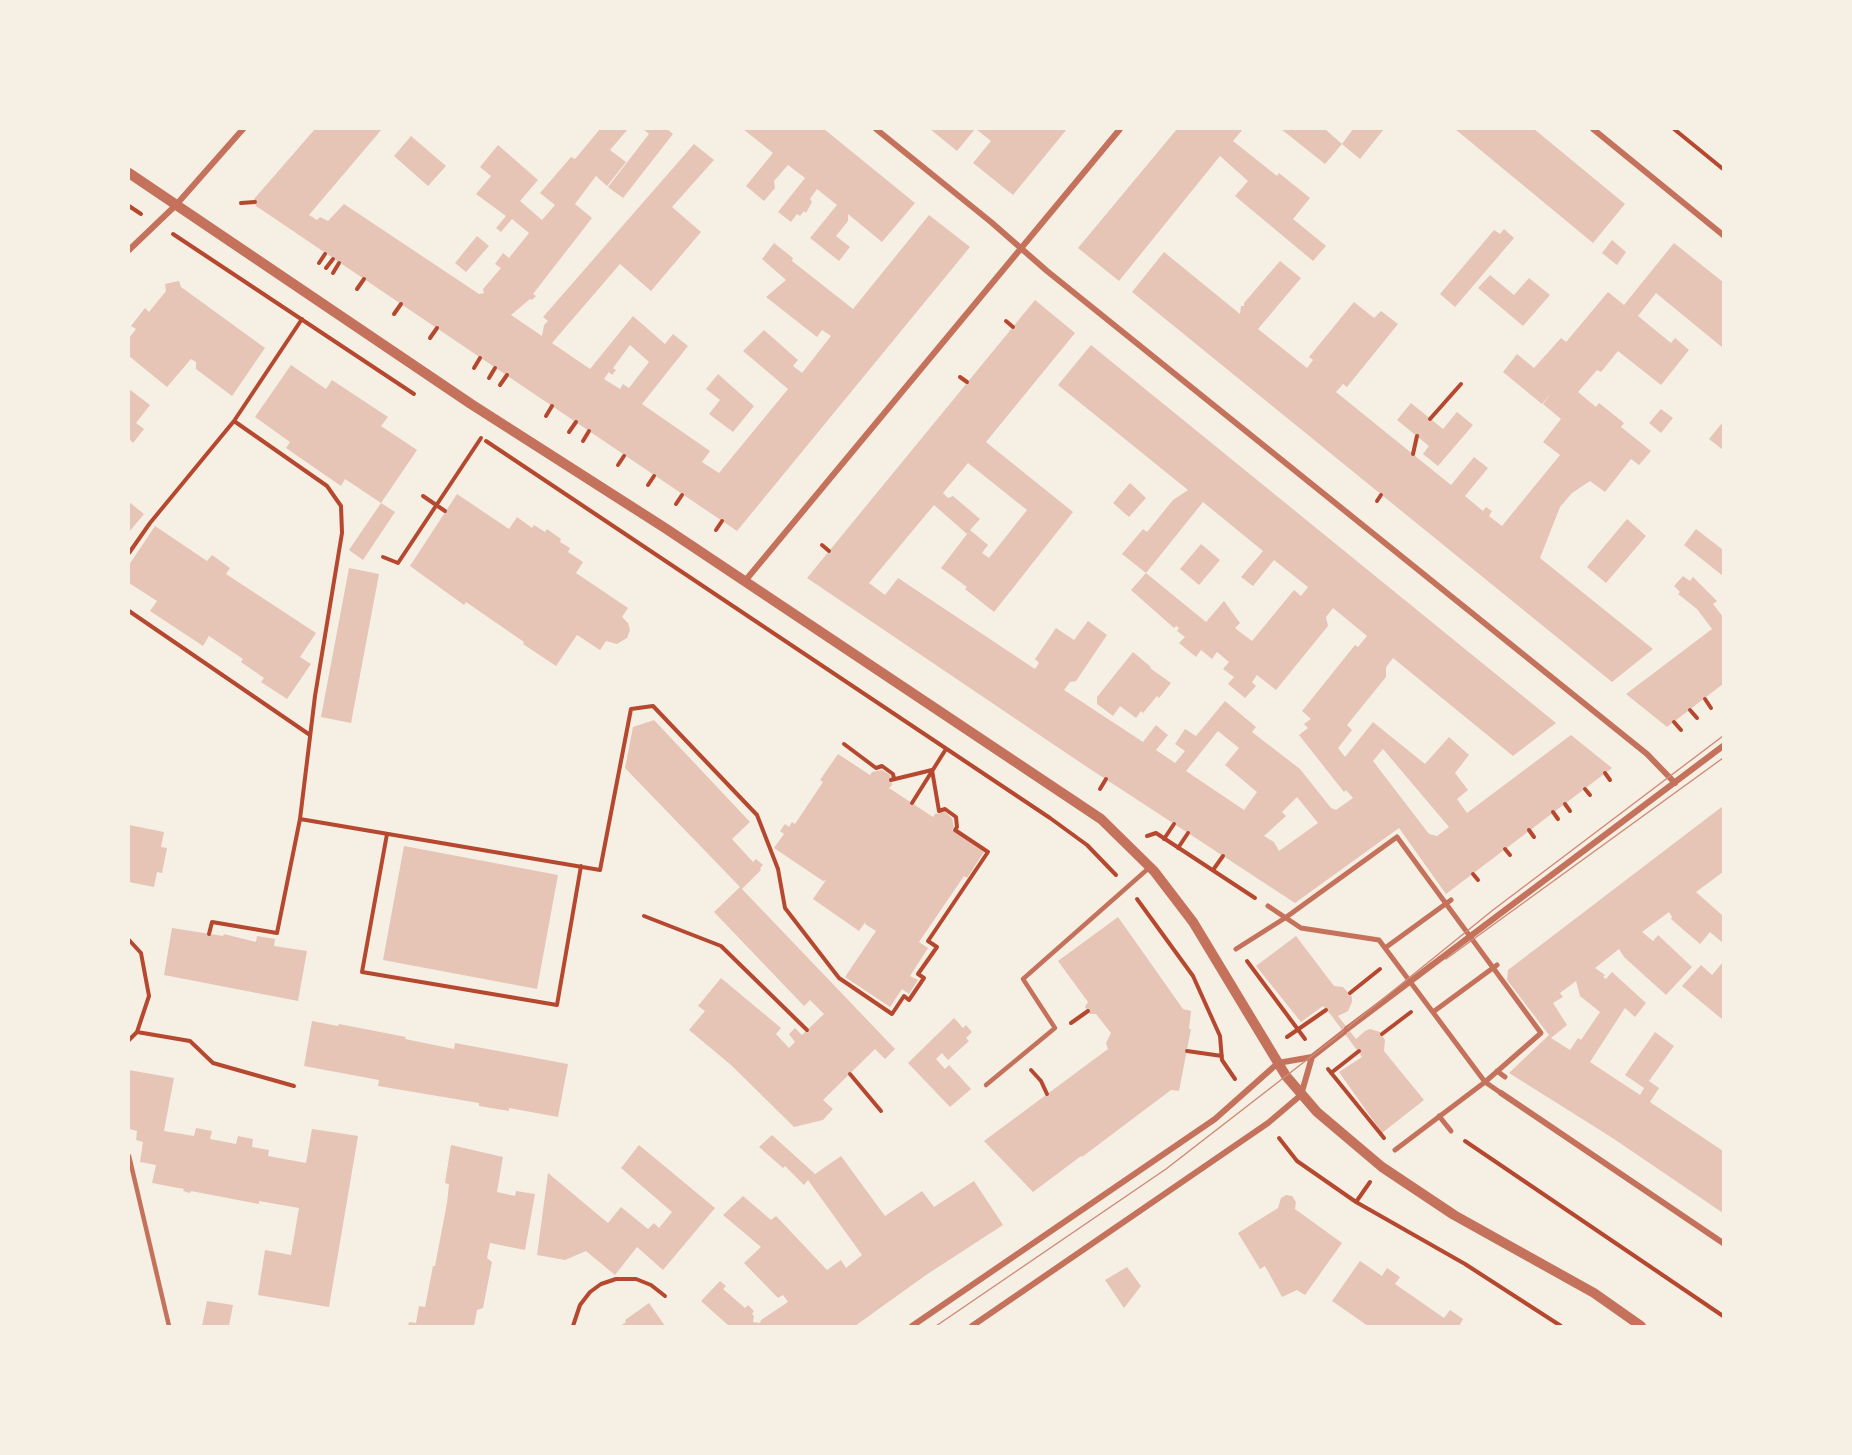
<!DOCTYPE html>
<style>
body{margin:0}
#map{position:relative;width:1852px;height:1455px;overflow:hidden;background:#f6efe4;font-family:"Open Sans",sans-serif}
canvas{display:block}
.frame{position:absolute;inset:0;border:130px solid #f6efe4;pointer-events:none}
</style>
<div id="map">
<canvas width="1852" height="1455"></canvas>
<div class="frame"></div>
</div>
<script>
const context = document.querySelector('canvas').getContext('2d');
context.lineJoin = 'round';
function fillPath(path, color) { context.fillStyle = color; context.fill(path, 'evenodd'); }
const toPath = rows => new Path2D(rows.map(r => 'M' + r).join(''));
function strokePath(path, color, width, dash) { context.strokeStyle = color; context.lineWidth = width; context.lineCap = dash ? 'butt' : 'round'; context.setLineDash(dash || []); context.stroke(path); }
fillPath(toPath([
 [315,129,382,129,309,215,317,220,320,217,328,221,344,204,479,294,484,293,483,289,501,268,495,264,503,253,509,258,529,233,512,219,501,232,496,228,506,216,476,194,491,176,480,167,498,145,538,180,520,201,542,220,555,205,540,193,571,157,575,159,600,129,628,129,610,150,626,162,607,186,596,176,575,204,592,218,533,294,536,296,532,300,530,299,511,315,542,336,544,325,548,321,543,317,694,144,714,160,672,207,701,232,651,291,620,264,552,343,590,369,633,316,665,344,673,334,688,346,642,404,710,451,702,462,719,473,788,389,743,351,764,330,798,360,793,366,802,373,831,336,822,330,817,337,766,297,786,280,762,259,774,243,793,258,792,261,853,309,929,215,970,247,737,531,256,206,254,199],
 [630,345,649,362,629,388,623,384,620,389,604,379,609,372,612,375,616,370,613,368],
 [643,129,667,129,673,134,623,198,608,187,649,134],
 [743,129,824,129,915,203,882,242,848,214,848,221,836,236,850,247,839,261,810,238,837,205,817,189,810,199,812,202,806,213,804,211,800,216,797,214,791,222,778,212,805,178,788,165,774,181,775,188,764,201,746,186,773,153],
 [930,129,975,129,957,151],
 [976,129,1067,129,1013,195,973,163,991,141],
 [1177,129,1243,129,1233,141,1277,176,1279,173,1310,198,1293,219,1326,246,1313,261,1235,196,1248,181,1220,156,1119,281,1078,248],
 [1281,129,1325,129,1342,144,1325,164],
 [1353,129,1384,129,1360,159,1342,144],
 [1455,129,1534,129,1625,204,1593,243],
 [411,136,446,166,428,186,394,156],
 [1504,229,1514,238,1455,307,1440,294,1494,230,1500,234],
 [477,236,489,246,466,272,455,263],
 [1612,240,1626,252,1617,265,1602,253],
 [1674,243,1723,282,1723,348,1656,293,1638,316,1671,343,1675,338,1689,350,1661,385,1618,351,1601,372,1597,370,1578,392,1596,407,1599,403,1624,423,1621,427,1651,451,1639,465,1631,459,1605,492,1590,481,1572,493,1560,507,1540,558,1653,649,1612,682,1132,292,1164,252,1240,314,1241,306,1244,306,1244,303,1280,261,1301,278,1258,329,1307,368,1313,360,1309,357,1354,302,1374,318,1381,311,1398,324,1347,387,1343,384,1336,392,1451,485,1474,457,1488,468,1465,496,1483,511,1486,507,1492,511,1489,516,1502,526,1560,455,1543,442,1561,419,1543,404,1551,393,1542,404,1503,372,1517,354,1534,368,1561,338,1566,342,1608,292,1624,305],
 [1490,275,1514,295,1529,278,1550,295,1523,326,1478,288],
 [179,281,181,287,265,348,232,396,196,369,196,362,191,359,167,387,129,356,129,338,136,329,131,326,145,308,149,312,166,291,165,284],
 [1035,300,1075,333,986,442,1073,512,994,612,965,589,967,587,941,568,967,534,934,505,869,583,885,595,898,578,1035,669,1039,663,1035,659,1056,628,1074,640,1088,621,1107,635,1076,681,1070,682,1064,690,1143,742,1156,725,1168,735,1156,750,1175,763,1185,751,1175,744,1185,729,1196,736,1225,701,1256,727,1252,732,1300,769,1331,808,1336,810,1353,798,1346,790,1344,792,1299,735,1308,728,1304,724,1311,719,1302,711,1355,645,1358,647,1367,636,1333,608,1326,617,1328,626,1276,690,1257,675,1252,682,1256,686,1245,698,1228,684,1234,677,1223,669,1229,662,1217,652,1212,659,1201,650,1196,657,1179,643,1185,637,1177,631,1179,628,1176,626,1174,628,1131,590,1146,573,1122,554,1143,529,1147,532,1173,500,1188,490,1058,385,1091,345,1556,723,1513,756,1393,658,1386,667,1386,677,1347,725,1352,730,1338,748,1345,757,1373,722,1425,764,1449,737,1469,755,1455,773,1468,790,1457,799,1467,813,1571,735,1612,768,1446,894,1399,828,1295,903,1081,763,807,578],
 [968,463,1027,510,989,558,982,553,988,545,970,530,980,519,953,496,948,498,943,493],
 [1203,502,1263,551,1241,577,1253,586,1274,560,1308,587,1301,596,1294,590,1252,641,1235,628,1240,623,1224,601,1206,622,1146,573],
 [1218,731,1239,748,1225,765,1257,792,1244,810,1186,771],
 [1383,749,1449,827,1437,836,1429,834,1373,761],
 [1297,797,1318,823,1279,851,1274,842,1264,836,1286,816,1282,812],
 [291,365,326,389,332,380,388,417,381,426,417,450,381,503,345,479,341,486,286,448,290,442,255,417],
 [718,374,754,406,733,432,709,414,720,400,706,389],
 [129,389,150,405,136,423,144,429,133,443,129,439],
 [1411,403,1443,429,1457,412,1473,425,1438,466,1423,454,1429,446,1397,420],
 [1661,409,1673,418,1661,433,1649,423],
 [1723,422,1723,450,1709,439],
 [1130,483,1146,498,1129,517,1113,503],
 [457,494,509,529,517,517,532,528,534,525,545,532,547,529,561,539,560,542,570,548,568,552,583,562,576,573,628,608,622,617,628,623,630,630,627,638,617,644,606,641,600,650,577,635,556,666,523,644,524,642,466,602,464,605,410,566],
 [129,502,144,514,129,532],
 [381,503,395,512,363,560,349,550],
 [1627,519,1646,536,1606,583,1587,567],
 [155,526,207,561,212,555,230,568,226,574,316,633,300,657,311,664,287,699,261,682,264,678,241,662,243,659,209,636,203,646,150,611,157,601,129,583,129,565],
 [1696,529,1723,550,1723,576,1684,545],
 [1201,544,1220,560,1199,585,1180,569],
 [349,568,379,574,351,723,321,717],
 [1683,576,1690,581,1693,577,1717,601,1713,604,1723,617,1723,684,1667,727,1626,694,1712,629,1697,609,1678,594,1680,592,1674,586],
 [1133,652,1151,667,1150,668,1171,683,1159,698,1157,696,1143,713,1141,711,1136,718,1120,706,1113,716,1097,704,1097,697],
 [654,720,750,822,732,839,753,862,756,859,763,865,760,868,761,870,742,889,895,1049,885,1059,875,1049,823,1100,833,1109,823,1120,794,1127,731,1065,689,1030,705,1011,698,1006,721,978,781,1028,776,1034,789,1048,795,1042,789,1034,795,1028,802,1035,824,1014,810,1000,804,1006,714,912,740,887,625,768,633,727],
 [838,754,870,775,872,772,882,770,890,775,892,785,889,788,933,817,935,814,945,812,952,818,954,827,952,830,984,852,967,878,964,876,919,942,928,948,910,976,918,980,909,994,902,989,890,1007,845,977,876,931,865,924,866,921,859,931,813,899,826,880,823,881,774,848,784,834,780,831,785,824,789,827,792,822,795,824,823,782,820,780],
 [1723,806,1723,872,1696,892,1723,916,1723,943,1710,932,1700,944,1671,919,1672,917,1669,912,1642,932,1653,941,1658,935,1692,967,1666,995,1624,957,1619,949,1595,968,1605,975,1603,977,1606,979,1612,972,1646,1003,1635,1017,1625,1008,1590,1062,1640,1095,1644,1088,1625,1075,1655,1032,1674,1046,1649,1081,1659,1088,1650,1102,1723,1151,1723,1213,1611,1137,1509,1073,1549,1035,1507,980,1508,970],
 [1576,981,1580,996,1600,1012,1581,1040,1578,1038,1570,1050,1551,1038,1567,1025,1553,1003,1563,997,1560,993],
 [129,825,164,832,161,847,167,848,162,873,157,872,154,887,129,882],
 [404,846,558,875,537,989,383,960],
 [1118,917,1183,1009,1191,1011,1189,1029,1191,1029,1179,1091,1171,1090,1082,1157,1081,1156,1033,1192,984,1141,1108,1049,1106,1043,1111,1033,1096,1014,1090,1014,1088,1011,1085,1007,1088,1002,1058,961],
 [172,928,223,936,224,934,256,942,257,936,275,939,274,946,307,951,298,1001,164,975],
 [1296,936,1334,986,1343,987,1352,997,1352,1002,1348,1011,1338,1016,1356,1039,1365,1031,1370,1029,1380,1032,1385,1040,1384,1051,1424,1100,1382,1133,1339,1072,1362,1057,1331,1015,1323,1006,1301,1022,1256,966],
 [1723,962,1723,1020,1682,986,1701,965,1712,975],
 [954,1018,963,1028,966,1025,972,1032,966,1038,969,1041,948,1060,942,1053,936,1059,945,1069,949,1065,971,1089,950,1107,908,1063],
 [312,1021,338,1026,339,1024,406,1037,405,1039,454,1049,455,1043,568,1064,558,1117,509,1108,509,1111,479,1106,479,1103,378,1086,379,1080,304,1066],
 [129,1070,174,1078,164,1131,194,1136,196,1128,212,1131,210,1139,236,1144,238,1136,253,1139,252,1147,269,1150,268,1156,306,1163,312,1129,358,1136,329,1307,258,1295,265,1250,291,1255,299,1208,259,1201,259,1204,191,1191,190,1193,183,1191,184,1189,152,1183,156,1165,140,1162,143,1142,136,1140,137,1131,129,1129],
 [772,1135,815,1174,841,1156,885,1216,922,1191,934,1207,974,1181,1003,1225,926,1275,855,1326,729,1326,701,1301,720,1281,726,1286,723,1289,745,1308,748,1305,754,1311,752,1314,754,1316,753,1322,760,1323,761,1320,788,1302,783,1295,778,1298,744,1263,761,1247,723,1215,743,1196,771,1220,776,1216,827,1270,841,1260,846,1268,862,1255,808,1180,804,1185,785,1166,783,1168,759,1147],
 [451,1145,503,1157,497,1192,515,1196,516,1191,535,1194,525,1250,490,1243,487,1258,492,1262,483,1308,477,1310,474,1326,408,1326,409,1322,416,1323,419,1306,425,1307,433,1266,435,1266,447,1203,449,1184,445,1183],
 [639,1145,715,1208,663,1270,637,1247,615,1275,586,1251,565,1260,537,1255,548,1173,608,1223,621,1207,648,1229,654,1223,659,1228,672,1212,621,1168],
 [1286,1195,1292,1196,1296,1202,1295,1209,1342,1243,1305,1295,1297,1290,1282,1297,1265,1266,1260,1269,1238,1233,1278,1208,1281,1198],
 [1360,1261,1382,1276,1387,1268,1400,1277,1395,1284,1444,1318,1450,1310,1463,1319,1459,1326,1368,1326,1332,1301],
 [1127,1267,1141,1286,1124,1308,1105,1280],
 [207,1301,233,1305,229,1326,202,1326],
 [649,1303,665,1326,620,1326,626,1322,625,1320]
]), '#e6c5b7');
strokePath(toPath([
 [1674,129,1723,169],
 [241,203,255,202],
 [129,206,141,214],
 [173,234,414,394],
 [319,263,325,254],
 [326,268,333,259],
 [333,273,339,263],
 [357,289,364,279],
 [394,314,401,304],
 [1006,321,1013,327],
 [430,338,437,328],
 [474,368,480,358],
 [960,377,967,382],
 [489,378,495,368],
 [500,385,507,375],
 [546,416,552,406],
 [1430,419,1461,384],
 [569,432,576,422],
 [486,441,1050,818,1087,845,1116,875],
 [583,441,589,431],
 [1413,454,1417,436],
 [618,465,624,456],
 [648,485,654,476],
 [423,496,445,511],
 [1377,501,1381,495],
 [676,504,682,495],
 [716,530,722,521],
 [822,545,829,551],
 [129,553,150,523,234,421],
 [383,557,398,563,481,438],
 [129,611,310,735],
 [1705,699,1711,708],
 [1690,710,1697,718],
 [1674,722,1681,730],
 [844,744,876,768,882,766,893,774,894,779],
 [1605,773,1610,780],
 [1100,789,1106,779],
 [1585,789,1590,795],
 [912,803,946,749],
 [1565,804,1570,811],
 [1553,812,1558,819],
 [300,819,600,870,631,709,653,706,757,815,778,869,785,908,839,978,892,1014,904,996,909,1000,924,978,918,974,937,947,928,941,988,852,955,830,957,827,956,817,945,809,939,811,932,770,891,780],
 [1529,830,1534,837],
 [387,834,362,972,557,1005,581,866],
 [1147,836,1156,833,1255,898],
 [1164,839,1174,824],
 [1178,848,1188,833],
 [1505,849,1510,855],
 [1213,870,1223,856],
 [1473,874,1478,880],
 [1137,899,1193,976,1220,1036,1222,1060,1235,1079],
 [644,916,721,946,807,1030],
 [209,934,212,922,277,933,300,819,315,696,342,533,341,506,327,486,234,421,302,319],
 [129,940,141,953,149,996,137,1032,129,1040],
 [1247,961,1305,1039],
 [1350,993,1380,969],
 [1071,1023,1088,1011],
 [137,1032,190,1041,213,1063,294,1086],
 [1382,1034,1411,1012],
 [1287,1037,1326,1010],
 [1187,1051,1222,1056],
 [1328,1069,1384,1138],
 [1031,1070,1041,1081,1047,1094],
 [1331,1073,1359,1051],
 [850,1074,881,1111],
 [1279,1138,1297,1161,1356,1202,1465,1264,1561,1326],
 [1465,1141,1723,1316],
 [1356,1202,1370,1182],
 [573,1326,580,1305,590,1292,601,1284,616,1279,636,1279,651,1285,665,1296]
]), '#b5482f', 4);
strokePath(toPath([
 [986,1085,1055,1028,1023,979,1150,867],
 [129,1156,169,1326]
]), '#c5725c', 4.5);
strokePath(toPath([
 [1268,906,1301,928,1379,940,1485,1082,1501,1093],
 [1385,948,1451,900],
 [1236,949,1285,918,1397,837,1541,1033,1485,1082,1395,1150],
 [1433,1012,1497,965],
 [1497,1071,1505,1077],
 [1439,1116,1451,1131]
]), '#c5725c', 5);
strokePath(toPath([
 [876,129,991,222,1047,271,1647,754,1675,783],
 [1593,129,1723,235],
 [129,250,176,205,243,129],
 [745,581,1120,129],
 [1347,1029,1723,746],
 [1501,1093,1723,1243],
 [912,1326,1215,1119,1278,1063,1312,1057],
 [972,1326,1268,1123,1301,1095,1312,1057,1344,1032]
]), '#c5725c', 6);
strokePath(toPath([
 [129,173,471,404,665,528,1101,819,1154,871,1193,922,1286,1076,1317,1112,1382,1167,1454,1215,1594,1293,1641,1326]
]), '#c5725c', 10);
strokePath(toPath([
 [1446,959,1723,758],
 [1347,1028,1493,910,1723,736],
 [936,1326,1166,1169,1344,1031]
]), '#cf8b77', 1.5);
</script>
